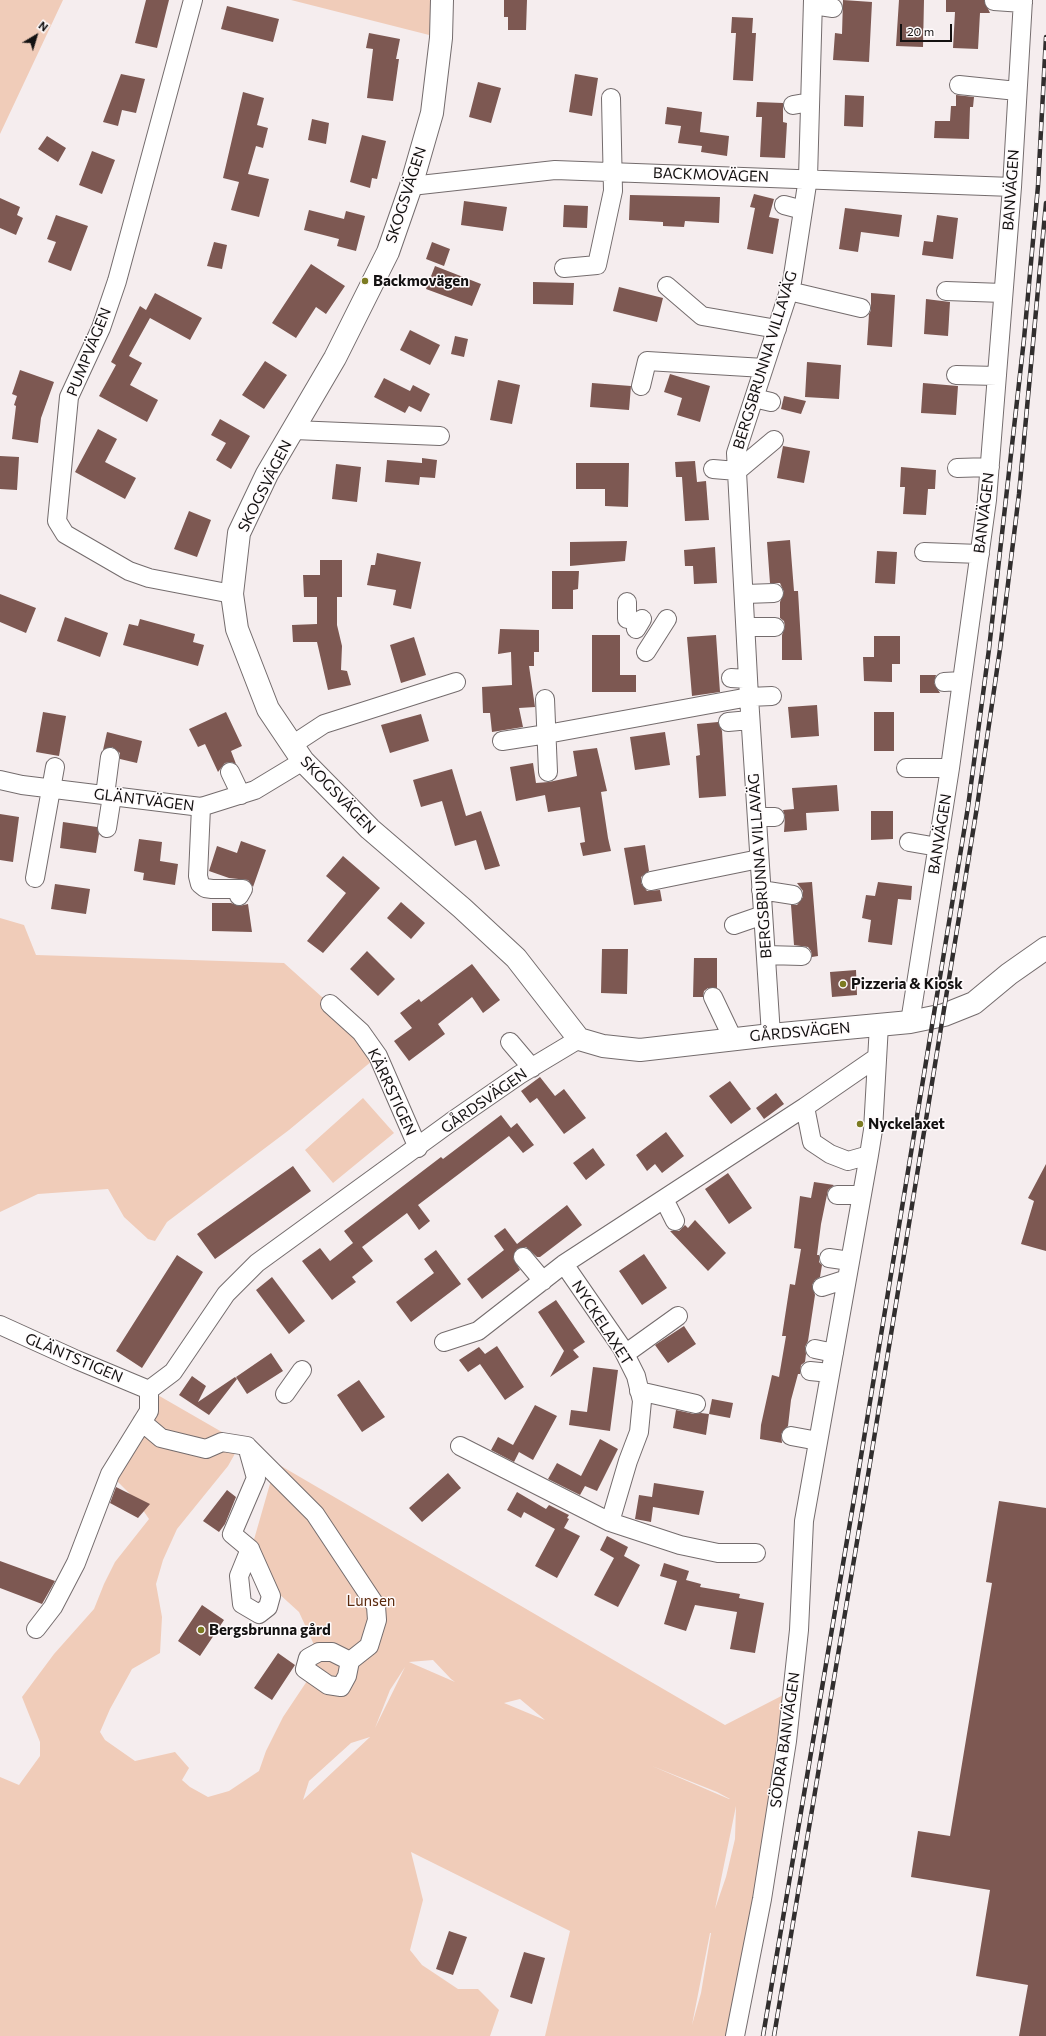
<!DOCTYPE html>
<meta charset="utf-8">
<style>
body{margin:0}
#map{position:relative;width:1046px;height:2036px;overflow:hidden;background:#f5edee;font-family:Commissioner,sans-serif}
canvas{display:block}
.north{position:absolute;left:16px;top:16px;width:40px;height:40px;-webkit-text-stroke:3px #fffbfc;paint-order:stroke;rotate:38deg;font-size:11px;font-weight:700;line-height:16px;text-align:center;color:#131111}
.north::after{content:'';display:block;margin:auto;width:14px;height:18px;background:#131111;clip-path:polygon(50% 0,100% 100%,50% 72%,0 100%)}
.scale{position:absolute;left:900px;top:24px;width:52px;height:18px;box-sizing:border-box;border:2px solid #131111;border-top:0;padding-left:5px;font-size:12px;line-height:14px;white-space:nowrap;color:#131111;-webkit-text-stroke:3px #fffbfc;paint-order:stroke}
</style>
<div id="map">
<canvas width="1046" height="2036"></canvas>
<div class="north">N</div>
<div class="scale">20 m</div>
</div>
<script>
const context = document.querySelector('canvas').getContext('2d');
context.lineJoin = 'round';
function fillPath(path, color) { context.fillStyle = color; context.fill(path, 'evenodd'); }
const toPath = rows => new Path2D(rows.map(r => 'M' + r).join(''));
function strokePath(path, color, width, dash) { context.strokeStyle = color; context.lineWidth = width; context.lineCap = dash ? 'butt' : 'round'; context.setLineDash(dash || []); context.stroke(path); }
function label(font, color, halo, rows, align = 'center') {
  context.font = font + ' Commissioner,sans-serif'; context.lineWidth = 3; context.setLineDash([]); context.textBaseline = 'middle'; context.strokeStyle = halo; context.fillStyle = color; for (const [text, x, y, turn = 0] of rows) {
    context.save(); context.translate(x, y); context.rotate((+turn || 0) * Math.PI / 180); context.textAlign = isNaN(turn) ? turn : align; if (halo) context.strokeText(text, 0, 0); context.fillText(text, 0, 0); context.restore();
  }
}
fillPath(toPath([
 [0,0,63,0,0,134],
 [291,0,442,0,441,38],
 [0,918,24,925,36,955,284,963,361,1032,378,1056,289,1130,167,1222,155,1241,148,1239,124,1217,108,1189,38,1194,0,1212],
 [363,1098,394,1133,333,1183,305,1150],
 [149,1390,241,1443,228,1466,177,1529,163,1560,156,1584,162,1617,160,1653,132,1669,110,1709,100,1732,105,1740,135,1761,175,1752,189,1768,182,1780,190,1787,208,1797,229,1791,259,1771,266,1751,283,1717,311,1675,315,1647,299,1612,266,1582,253,1543,276,1463,725,1725,793,1690,735,2036,545,2036,570,1931,411,1852,423,1900,410,1950,422,1965,458,1989,478,1989,499,2010,490,2036,0,2036,0,1777,19,1785,40,1756,40,1742,22,1697,54,1654,94,1609,104,1584,115,1562,149,1519,136,1500,110,1474],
 [433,1660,451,1679,455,1682,409,1662],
 [405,1667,375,1728,390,1690],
 [520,1699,545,1720,504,1703],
 [370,1737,303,1800,309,1781,351,1743],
 [652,1766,717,1792,730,1799,729,1799],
 [736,1806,735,1839,726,1877,715,1909],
 [711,1933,701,1993,692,2025,710,1933]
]), '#f0ccb9');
fillPath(toPath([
 [146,0,169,0,157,48,135,43],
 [504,0,527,0,526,30,508,30,508,17,504,17],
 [843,0,872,2,869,62,833,60,835,33,842,34],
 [899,0,924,0,923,47,896,46],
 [946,0,984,0,990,13,975,13,980,13,978,49,953,48,955,12,946,12],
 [227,6,279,19,273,42,221,29],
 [732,17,753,18,752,33,756,33,753,81,733,80,736,33,731,33],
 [369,33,400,39,396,59,399,59,393,101,367,98,373,49,366,48],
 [121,74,145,79,136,113,122,110,118,126,103,122],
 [575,74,598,78,592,116,569,112],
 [478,82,501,88,491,123,469,117],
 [243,92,264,98,257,125,268,128,263,148,256,146,248,174,269,179,259,217,231,210,239,182,223,178],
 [845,95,864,96,863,127,844,126],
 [956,95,974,97,973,107,970,107,969,139,934,138,935,121,950,121,951,106,956,106],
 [757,102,783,103,783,122,787,123,785,158,760,157,762,117,756,117],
 [667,107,702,112,700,132,729,136,727,156,701,152,702,146,678,143,681,126,665,124],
 [312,119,329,123,326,144,308,140],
 [362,135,386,141,377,179,372,178,370,188,350,182],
 [47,136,66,148,58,162,38,149],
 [92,151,115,160,102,194,79,185],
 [754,194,774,199,769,217,779,219,773,254,747,249,755,208,750,207],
 [630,195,720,197,719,223,685,221,684,227,663,226,663,222,629,220],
 [0,198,20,207,17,215,23,218,16,235,0,228],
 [464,201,507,207,503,231,461,225],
 [564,205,588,206,587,228,563,227],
 [845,208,902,215,899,237,861,232,858,252,839,249],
 [309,210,344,219,346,211,365,216,356,251,337,246,339,239,304,230],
 [56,215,88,226,71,271,48,262,56,242,47,239],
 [937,215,958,218,953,259,922,255,924,241,933,242],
 [214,242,227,245,222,269,207,266],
 [432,242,450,249,444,266,426,259],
 [311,264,345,286,326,314,316,307,296,338,272,323],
 [435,266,481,284,472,306,426,289],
 [533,282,574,283,573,305,533,304],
 [619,287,663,298,657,322,613,311],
 [155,293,202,318,190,340,150,318,129,356,142,363,130,385,158,400,147,422,99,396,116,365,111,362,140,306,146,310],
 [871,293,895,295,892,347,867,345,869,314,871,310],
 [926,299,950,302,948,336,924,334],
 [410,330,440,345,430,365,400,350],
 [455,336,468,339,464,357,451,354],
 [265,361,287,375,264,409,242,395],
 [807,362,841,365,839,399,805,397],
 [20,370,54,382,41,418,38,443,12,439,16,406,14,405,17,396,12,394],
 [670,374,710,386,700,422,677,415,682,398,664,392],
 [384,378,410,391,413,385,430,394,421,412,409,406,405,413,374,397],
 [498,380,520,385,512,424,490,420],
 [592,383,631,386,629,410,590,407],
 [923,383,958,386,956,415,921,413],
 [784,396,806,401,801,414,781,409],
 [220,419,250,436,231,469,216,460,226,443,211,435],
 [98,429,117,439,105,462,136,478,125,499,75,472],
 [783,446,810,451,804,483,777,478],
 [0,456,19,457,17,490,0,489],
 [422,458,437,460,435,478,420,477,419,485,385,482,387,460,422,463],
 [695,461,697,482,706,481,709,520,685,521,682,477,676,477,675,462],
 [576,463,629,463,628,507,605,506,605,489,576,489],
 [336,464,361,467,357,502,332,499],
 [901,467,936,470,935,489,928,489,926,515,903,514,905,487,900,487],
 [189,511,211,520,197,557,174,549],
 [790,540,794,591,798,591,802,660,782,660,782,635,785,627,784,621,780,618,780,602,784,592,780,583,770,583,767,542],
 [627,541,625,561,570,566,570,542],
 [715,547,717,583,694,584,693,566,685,566,684,550],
 [877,551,897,552,895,584,875,583],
 [377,553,421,562,411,609,393,605,396,590,367,585,371,565,375,565],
 [320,560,342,560,342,597,337,597,337,625,342,646,341,670,347,671,351,685,328,690,317,642,293,642,292,625,317,624,317,597,304,597,303,575,320,575],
 [552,571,579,571,578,589,573,590,573,609,552,609],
 [0,594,36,608,26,633,0,622],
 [65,617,108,633,100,657,57,641],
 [140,619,195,634,193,642,204,645,198,666,123,645,129,624,138,626],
 [500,629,539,630,539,652,534,652,534,666,529,666,535,707,519,708,523,727,492,732,490,713,483,713,482,687,512,685,511,652,498,654],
 [592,635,620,635,620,675,636,675,636,692,592,692],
 [716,635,720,692,692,696,687,637],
 [874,636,900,636,900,664,892,664,892,682,864,681,863,657,874,657],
 [414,637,426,675,401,683,390,645],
 [920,675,936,675,934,683,940,693,920,693],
 [817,705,819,736,791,738,788,707],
 [43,712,66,716,59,756,36,752],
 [226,712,242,746,231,751,236,764,231,762,225,763,218,772,205,744,198,747,189,729],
 [874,712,894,712,894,751,874,751],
 [421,714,429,741,390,753,381,725],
 [718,722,722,731,726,796,699,798,696,756,700,755,697,724],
 [107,732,142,741,137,763,120,759,120,753,112,747,103,750],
 [665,732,670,765,635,770,630,737],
 [597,748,607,791,601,792,608,838,611,851,583,856,580,843,585,842,580,807,548,812,545,795,516,801,510,767,533,763,536,783,549,782,577,776,573,751],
 [452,769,466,816,481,811,500,866,485,870,476,840,455,846,442,801,421,807,413,780],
 [837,785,839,811,806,813,807,830,784,832,785,817,783,810,794,809,792,788],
 [871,811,893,811,893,839,871,840],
 [0,814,19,817,13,862,0,860],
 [63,822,97,827,99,834,96,853,60,848],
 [139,839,162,842,160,861,178,864,175,885,143,880,144,873,134,871],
 [241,841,266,850,253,887,248,880,229,878,209,871,217,846,237,853],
 [645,845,649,871,641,877,641,883,647,891,660,890,662,901,634,905,624,848],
 [343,856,380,888,323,953,307,941,346,893,326,876],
 [812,882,818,956,812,957,811,951,808,947,794,945,791,905,797,905,803,897,803,891,797,883],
 [878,882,912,886,911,900,898,899,892,945,868,942,871,920,862,918,866,895,875,896],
 [55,884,90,889,86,914,51,909],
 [401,902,425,923,411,939,387,918],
 [212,903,231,903,239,906,248,904,252,932,212,931],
 [602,949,628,949,627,994,601,993],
 [367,951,395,979,378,996,350,969],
 [694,958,717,958,717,988,708,988,704,991,703,997,693,997],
 [472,964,500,1000,483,1013,472,997,438,1024,445,1034,409,1061,394,1041,412,1028,400,1013,419,999,421,1002],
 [856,970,857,995,832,997,830,972],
 [540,1077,555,1096,564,1089,586,1118,564,1134,537,1098,530,1103,521,1091],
 [730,1081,751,1109,731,1124,709,1096],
 [776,1093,784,1104,764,1119,756,1108],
 [501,1115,511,1128,517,1123,534,1145,523,1153,509,1136,418,1205,430,1221,419,1230,407,1213,362,1247,373,1261,352,1277,356,1282,332,1300,302,1261,320,1248,330,1261,353,1243,344,1231,441,1157,443,1159],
 [666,1132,684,1156,662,1173,655,1164,647,1171,636,1155],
 [593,1148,605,1165,586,1180,573,1163],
 [1046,1164,1046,1251,1021,1244,1034,1201,1028,1198],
 [293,1166,311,1191,215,1259,197,1234],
 [728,1173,752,1208,729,1224,705,1189],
 [814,1182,834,1185,828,1190,821,1224,817,1255,819,1255,819,1262,822,1265,820,1277,815,1280,812,1285,815,1295,808,1341,805,1347,806,1354,805,1362,801,1365,800,1374,798,1374,791,1400,788,1426,781,1434,782,1443,760,1439,761,1425,772,1375,779,1377,786,1336,782,1336,790,1284,795,1285,801,1249,794,1248,800,1196,811,1198],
 [567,1205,582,1225,540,1257,537,1257,526,1247,517,1249,513,1258,520,1270,482,1299,467,1279,504,1250,494,1236,505,1228,517,1244],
 [695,1220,726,1253,708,1271,670,1231,679,1231,685,1225,688,1228],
 [436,1250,461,1284,411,1322,396,1302,434,1273,424,1259],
 [644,1254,667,1288,642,1305,619,1271],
 [177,1255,203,1272,142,1368,116,1351],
 [272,1277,305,1321,289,1334,256,1290],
 [556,1300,585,1342,573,1350,579,1357,550,1377,564,1351,538,1312],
 [684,1326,696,1344,668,1363,655,1345],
 [497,1346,524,1387,505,1400,480,1364,468,1372,459,1360,479,1347,485,1354],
 [271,1353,283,1371,247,1394,236,1377],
 [593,1367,618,1370,610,1431,569,1425,571,1410,587,1412],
 [192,1376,206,1386,198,1402,235,1377,237,1379,209,1415,179,1395],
 [359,1380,385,1417,362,1432,337,1395],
 [712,1399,733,1403,730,1418,709,1414],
 [535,1405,557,1416,533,1460,519,1452,514,1462,491,1450,498,1437,513,1445],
 [676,1410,694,1414,701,1413,709,1414,706,1435,673,1428],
 [600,1439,618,1449,597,1491,585,1486,580,1495,548,1479,557,1463,581,1476],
 [448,1473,461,1488,422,1522,409,1508],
 [654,1483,704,1491,699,1515,653,1507,651,1522,635,1519,639,1495,652,1497],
 [116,1487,150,1504,138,1518,110,1503],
 [227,1490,236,1497,225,1524,219,1532,203,1521],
 [517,1492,546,1509,549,1505,569,1515,567,1518,569,1519,564,1528,580,1536,557,1578,535,1566,555,1529,524,1512,521,1518,507,1510],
 [999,1501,1046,1508,1046,2036,1019,2036,1028,1985,976,1976,990,1890,911,1877,918,1831,950,1836,992,1583,986,1582],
 [607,1536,628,1547,624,1556,640,1565,618,1607,594,1595,614,1558,600,1550],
 [0,1561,55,1581,42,1604,0,1588],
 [664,1563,689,1571,686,1580,701,1584,700,1587,740,1594,739,1598,764,1603,755,1653,730,1649,737,1612,695,1605,686,1631,664,1624,677,1581,660,1576],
 [202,1605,224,1620,200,1656,178,1641],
 [278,1653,295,1665,272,1700,254,1688],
 [449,1931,467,1937,453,1975,436,1969],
 [524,1952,545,1958,532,2004,510,1997]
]), '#7d5852');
const minor = toPath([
 [193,0,117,281,101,328,69,397,57,521,65,534,129,571,149,578,232,594],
 [994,1,1023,3],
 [813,5,833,8],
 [959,85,1017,91],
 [793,105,810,102],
 [411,186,555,170,1012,187],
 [784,205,803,210],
 [564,268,597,265,613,191,611,98],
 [667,286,702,316,777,329],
 [789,291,861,308],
 [946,291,1003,293],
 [956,375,997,376],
 [641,386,647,361,764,368],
 [754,398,771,402],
 [294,430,440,436],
 [957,468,990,467],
 [713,469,737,471,774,440],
 [924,552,980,554],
 [745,594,774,593],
 [627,619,627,602],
 [746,627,775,627],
 [636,629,642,619],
 [646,652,667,619],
 [731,678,748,679],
 [944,682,962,681],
 [545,699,548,772],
 [728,722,750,720],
 [502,741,547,734,749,697,772,696],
 [292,745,324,724,456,682],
 [906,768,950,768],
 [230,772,241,795],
 [0,780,22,785,201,807,255,790,303,761],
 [105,795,110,757],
 [201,807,198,876,200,884,205,888,212,889,243,889,239,896],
 [757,817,775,817],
 [107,828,112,796],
 [909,842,938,847],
 [35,878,55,767],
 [651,881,759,859],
 [761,890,793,895],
 [734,925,763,915],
 [766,955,802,956],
 [713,997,733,1039],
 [330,1004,361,1032,378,1056,418,1148],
 [910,1022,950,768,987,500,1012,187,1023,0],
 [771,1035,749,697,736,453,792,282,808,178,813,0],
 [510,1042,532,1068],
 [805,1107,812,1142,830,1154,848,1161,869,1155],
 [837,1195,862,1195],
 [664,1199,675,1221],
 [523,1257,543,1281],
 [829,1258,850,1261],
 [564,1264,622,1348,636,1376,642,1401,639,1432,628,1461,610,1522,680,1545,718,1553,756,1553],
 [822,1287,847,1279],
 [0,1325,77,1360,149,1390],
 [444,1342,478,1331,564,1264,805,1107,876,1058],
 [815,1349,834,1353],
 [625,1354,678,1316],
 [810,1371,830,1373],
 [149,1390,173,1372,226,1294,257,1263,451,1122,519,1075,579,1039],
 [639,1391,696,1404],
 [285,1394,302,1370],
 [142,1422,161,1438,206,1449,222,1442,247,1446,256,1478,232,1534,250,1549,239,1576,242,1604,259,1614,268,1607,271,1596,250,1549],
 [791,1436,818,1441],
 [247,1446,315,1514,376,1606,377,1620,369,1646,350,1661,332,1652,319,1652,308,1658,305,1669,328,1685,341,1687,347,1676,350,1661],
 [460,1446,610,1522],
 [36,1629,53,1607,76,1563,110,1474,149,1411,149,1390],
 [735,2036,762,1899,787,1741,799,1630,804,1521,869,1155,873,1130,879,1025]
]);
const tertiary = toPath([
 [442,0,441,38,432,113,411,186,388,252,335,358,267,474,239,533,232,594,237,629,268,709,303,761,370,829,462,908,516,958,579,1039,603,1046,640,1050,771,1035,910,1022,944,1015,974,1003,1009,974,1046,948]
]);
strokePath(minor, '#746c6d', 20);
strokePath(tertiary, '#746c6d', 24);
strokePath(minor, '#fff', 18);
strokePath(tertiary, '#fff', 22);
const rail = toPath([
 [763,2036,853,1505,968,807,989,649,1024,339,1038,186,1046,37],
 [774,2036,863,1506,977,807,1000,649,1019,494,1046,203]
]);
strokePath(rail, '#312e2e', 4.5);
strokePath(rail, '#fffbfc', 3, [9]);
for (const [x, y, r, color] of [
 [365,281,4,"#7c7b22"],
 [843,984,4,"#7c7b22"],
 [860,1124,4,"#7c7b22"],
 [201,1630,4,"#7c7b22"]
]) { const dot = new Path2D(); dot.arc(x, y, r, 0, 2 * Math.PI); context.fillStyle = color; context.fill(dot); strokePath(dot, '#fffbfc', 1.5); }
label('15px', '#131111', '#fffbfc', [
 ["BACKMOVÄGEN",711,175,2],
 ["BANVÄGEN",1011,190,-86],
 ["SKOGSVÄGEN",406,195,-72],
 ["PUMPVÄGEN",89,352,-68],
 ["BERGSBRUNNA VILLAVÄG",765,360,-73],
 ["SKOGSVÄGEN",265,486,-63],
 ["BANVÄGEN",984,513,-83],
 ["SKOGSVÄGEN",338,795,46],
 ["GLÄNTVÄGEN",144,800,7],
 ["BANVÄGEN",940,834,-81],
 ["BERGSBRUNNA VILLAVÄG",760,866,-94],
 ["GÅRDSVÄGEN",800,1032,-5],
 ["KÄRRSTIGEN",392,1092,65],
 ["GÅRDSVÄGEN",484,1101,-35],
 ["NYCKELAXET",602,1323,57],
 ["GLÄNTSTIGEN",74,1358,23],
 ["SÖDRA BANVÄGEN",785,1740,-82]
]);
label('bold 15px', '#131111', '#fffbfc', [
 ["Backmovägen",373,281],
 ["Pizzeria & Kiosk",851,984],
 ["Nyckelaxet",868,1124],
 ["Bergsbrunna gård",209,1630]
], 'left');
label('15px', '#5a2a0d', '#fffbfc', [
 ["Lunsen",371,1601]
]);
</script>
